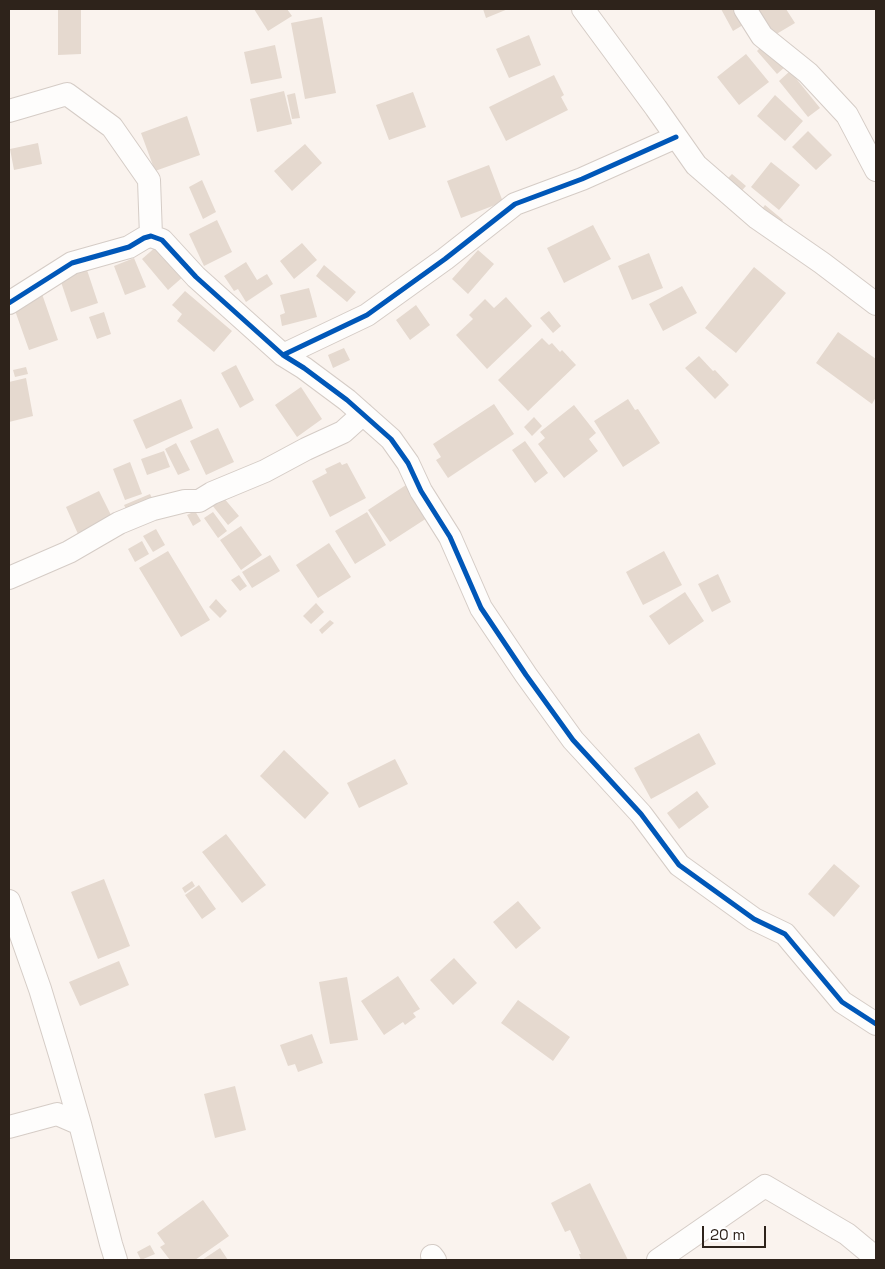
<!DOCTYPE html>
<style>
body{margin:0}
#map{position:relative;width:885px;height:1269px;overflow:hidden;background:#faf3ee;font-family:"Space Grotesk",sans-serif}
canvas{display:block}
.frame{position:absolute;inset:0;border:10px solid #2e231b;pointer-events:none}
.scale{position:absolute;left:702px;top:1226px;width:64px;height:22px;box-sizing:border-box;border:2px solid #2e231b;border-top:0;padding-left:6px;font-size:15px;line-height:18px;white-space:nowrap;color:#2e231b;-webkit-text-stroke:4px #fff;paint-order:stroke}
</style>
<div id="map">
<canvas width="885" height="1269"></canvas>
<div class="frame"></div>
<div class="scale">20 m</div>
</div>
<script>
const context = document.querySelector('canvas').getContext('2d');
context.lineJoin = 'round';
function fillPath(path, color) { context.fillStyle = color; context.fill(path, 'evenodd'); }
const toPath = rows => new Path2D(rows.map(r => 'M' + r).join(''));
function strokePath(path, color, width, dash) { context.strokeStyle = color; context.lineWidth = width; context.lineCap = dash ? 'butt' : 'round'; context.setLineDash(dash || []); context.stroke(path); }
fillPath(toPath([
 [58,9,81,9,81,54,58,55],
 [254,9,287,9,292,16,268,31],
 [483,9,508,9,486,18],
 [721,9,740,9,748,22,733,31],
 [751,9,786,9,795,23,768,39],
 [322,17,336,93,305,99,291,23],
 [529,35,541,65,509,78,496,49],
 [765,43,786,66,777,74,757,51],
 [275,45,282,78,251,84,244,52],
 [746,54,769,82,739,105,717,77],
 [790,71,820,108,808,117,779,81],
 [554,75,564,95,561,97,568,110,506,141,489,107],
 [284,91,292,124,257,132,250,99],
 [413,92,426,127,389,140,376,105],
 [295,93,300,118,292,119,287,95],
 [775,95,803,121,785,141,757,116],
 [187,116,200,155,155,171,141,133],
 [808,131,832,155,816,170,792,147],
 [38,143,42,164,14,170,10,149],
 [305,144,322,163,292,191,274,171],
 [771,162,800,185,779,210,751,187],
 [489,165,503,202,461,218,447,181],
 [732,174,746,186,736,197,722,184],
 [202,180,216,212,203,219,189,187],
 [765,205,783,220,776,229,758,214],
 [217,220,232,252,204,266,189,234],
 [593,225,611,259,564,283,547,248],
 [302,243,317,260,294,279,280,261],
 [158,245,184,276,168,290,142,259],
 [478,250,494,264,468,294,452,279],
 [649,253,663,288,632,300,618,266],
 [134,258,146,287,125,295,114,266],
 [246,262,257,280,267,274,273,284,246,302,238,289,234,291,224,276],
 [324,265,356,292,347,302,316,276],
 [754,267,786,293,736,353,705,328],
 [87,270,98,303,71,312,60,279],
 [682,286,697,313,663,331,649,304],
 [309,288,317,317,282,326,280,315,285,313,280,295],
 [185,291,232,331,214,352,177,321,182,314,172,305],
 [42,294,58,340,29,350,13,305],
 [506,297,532,326,487,369,456,335,473,319,469,315,485,299,494,308],
 [416,305,430,325,410,340,396,320],
 [549,311,561,326,553,333,540,318],
 [104,312,111,334,97,339,89,317],
 [838,332,876,359,876,397,872,404,816,363],
 [542,338,549,345,552,343,560,352,562,350,576,365,528,411,498,380],
 [344,348,350,360,333,368,328,355],
 [699,356,713,371,715,370,729,385,715,399,685,368],
 [236,365,254,400,240,408,221,373],
 [26,367,28,374,15,377,13,370],
 [26,378,33,416,9,422,9,382],
 [301,387,322,419,297,437,275,405],
 [181,399,193,428,146,449,133,420],
 [628,399,635,410,638,409,660,443,623,467,594,421],
 [494,404,514,434,448,478,436,460,441,457,433,444],
 [574,405,596,433,589,439,598,451,564,478,538,444,545,438,540,432],
 [534,417,542,426,532,436,524,427],
 [218,428,234,462,206,475,190,441],
 [525,441,548,473,535,483,512,450],
 [176,443,190,470,178,475,165,449],
 [164,451,170,467,147,475,141,459],
 [130,462,142,494,125,500,113,469],
 [340,462,342,465,347,463,366,498,330,517,312,481,327,473,325,469],
 [406,485,427,518,390,542,368,510],
 [99,491,112,517,78,534,66,507],
 [150,494,155,504,129,515,124,505],
 [223,497,239,516,228,525,212,505],
 [195,511,201,521,193,526,187,515],
 [213,512,227,531,218,538,204,518],
 [367,512,386,545,355,564,335,531],
 [241,526,262,555,241,570,220,540],
 [156,529,165,545,153,552,143,536],
 [142,541,149,554,135,562,128,549],
 [329,543,351,577,318,598,296,565],
 [168,551,210,620,181,637,139,568],
 [664,551,682,585,643,605,626,572],
 [270,555,280,571,252,588,242,572],
 [718,574,731,602,712,612,698,584],
 [239,575,247,586,240,591,231,580],
 [685,592,704,621,669,645,649,616],
 [216,599,227,611,220,618,209,607],
 [316,603,324,612,311,624,303,616],
 [330,620,334,623,322,634,319,630],
 [699,733,716,764,651,799,634,768],
 [284,750,329,793,305,819,260,776],
 [395,759,408,784,359,808,347,783],
 [697,791,709,807,679,829,667,813],
 [226,834,266,885,242,903,202,852],
 [834,864,860,886,834,917,808,894],
 [104,879,130,946,98,959,71,892],
 [192,881,195,886,185,893,182,888],
 [199,885,216,909,202,919,185,895],
 [518,901,541,928,516,949,493,922],
 [454,958,477,983,453,1005,430,980],
 [119,961,129,985,80,1006,69,982],
 [398,976,420,1009,413,1013,416,1017,405,1025,403,1022,384,1035,361,1001],
 [347,977,358,1040,330,1044,319,982],
 [518,1000,570,1037,553,1061,501,1023],
 [312,1034,323,1063,298,1072,295,1064,288,1066,280,1045],
 [235,1086,246,1130,215,1138,204,1094],
 [590,1183,628,1260,581,1260,579,1254,581,1254,570,1230,565,1232,551,1203],
 [203,1200,229,1236,195,1260,177,1260,176,1259,170,1260,160,1247,165,1244,157,1233],
 [150,1245,155,1254,141,1260,137,1252],
 [220,1248,228,1260,202,1260]
]), '#e5d9cf');
const minor = toPath([
 [583,9,656,108,696,165,757,218,822,263,876,304],
 [745,9,762,36,808,73,847,115,876,170],
 [9,111,67,94,112,127,149,180,151,236],
 [9,303,72,263,129,247,144,238,151,236,162,240,196,277,283,355,304,368,347,400,391,439,408,463,421,491,450,537,481,608,526,675,573,740,641,814,679,865,754,919,785,934,842,1002,876,1024],
 [283,355,367,315,445,259,515,204,582,179,676,137],
 [9,578,69,552,119,523,153,509,185,501,199,501,212,493,265,471,306,449,343,432,363,414],
 [9,901,40,989,61,1058,80,1124,111,1244,116,1260],
 [9,1127,57,1114,80,1124],
 [432,1256,435,1260],
 [658,1260,765,1186,847,1234,876,1258]
]);
strokePath(minor, '#d5ccc6', 24);
strokePath(minor, '#fefdfc', 22);
strokePath(toPath([
 [9,303,72,263,129,247,144,238,151,236,162,240,196,277,283,355,304,368,347,400,391,439,408,463,421,491,450,537,481,608,526,675,573,740,641,814,679,865,754,919,785,934,842,1002,876,1024],
 [283,355,367,315,445,259,515,204,582,179,676,137]
]), '#0057b8', 5);
</script>
